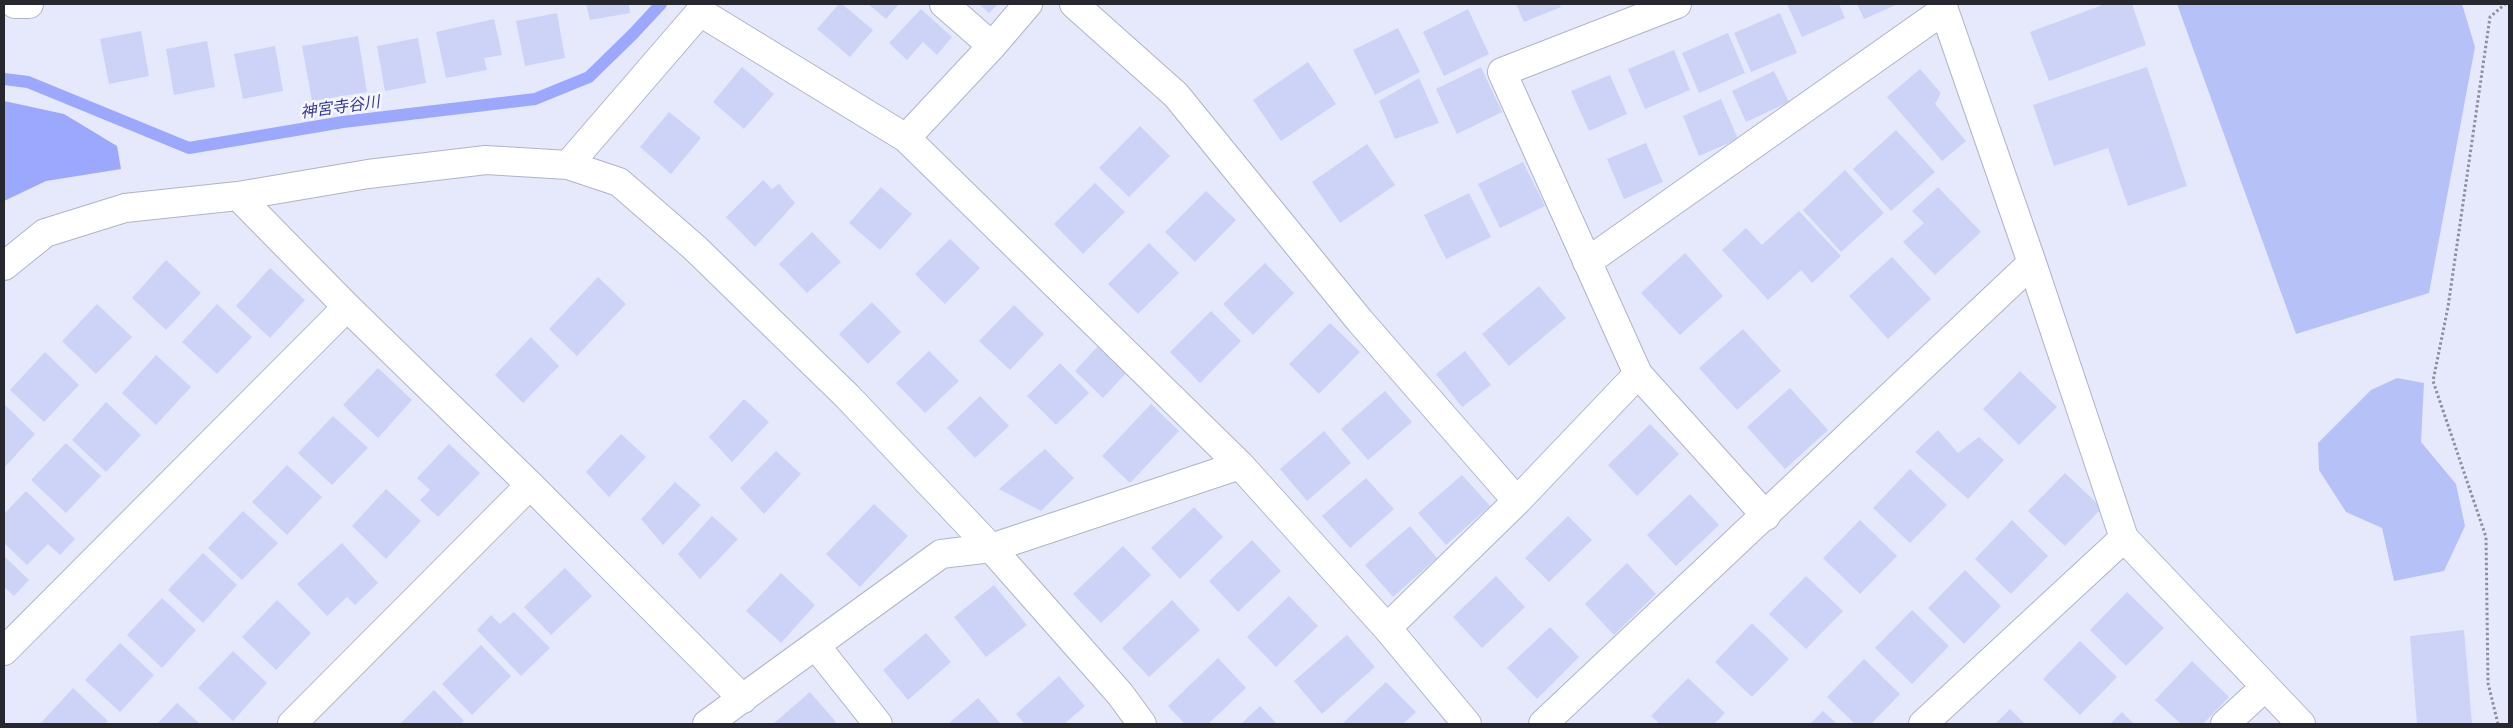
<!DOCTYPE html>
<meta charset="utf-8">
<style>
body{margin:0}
#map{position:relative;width:2513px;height:728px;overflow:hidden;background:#e5e9fb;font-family:Ubuntu,sans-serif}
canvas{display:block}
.frame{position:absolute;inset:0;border:5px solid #27282f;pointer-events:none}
</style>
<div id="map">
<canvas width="2513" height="728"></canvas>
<div class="frame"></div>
</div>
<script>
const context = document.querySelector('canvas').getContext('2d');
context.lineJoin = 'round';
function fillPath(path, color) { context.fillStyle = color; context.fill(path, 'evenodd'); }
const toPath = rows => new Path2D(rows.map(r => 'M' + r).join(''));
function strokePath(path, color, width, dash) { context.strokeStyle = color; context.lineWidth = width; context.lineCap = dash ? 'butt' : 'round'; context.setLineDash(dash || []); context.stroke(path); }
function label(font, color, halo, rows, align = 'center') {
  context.font = font + ' Ubuntu,"Noto Sans JP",sans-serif'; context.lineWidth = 5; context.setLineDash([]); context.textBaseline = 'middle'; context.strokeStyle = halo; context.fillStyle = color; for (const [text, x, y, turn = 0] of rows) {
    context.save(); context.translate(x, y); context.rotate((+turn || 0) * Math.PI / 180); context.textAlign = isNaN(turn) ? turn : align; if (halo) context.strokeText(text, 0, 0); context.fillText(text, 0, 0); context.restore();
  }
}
fillPath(toPath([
 [2177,4,2462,4,2475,47,2429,293,2296,334],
 [2397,378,2424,383,2421,442,2456,484,2465,526,2444,571,2394,581,2382,528,2346,512,2319,470,2318,443,2371,390]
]), '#b6c1f8');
fillPath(toPath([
 [4,101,64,114,117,146,121,169,46,181,4,201]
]), '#9ba8fe');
strokePath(toPath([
 [4,79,28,82,189,148,343,122,535,99,589,77,633,34,661,4]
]), '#9ba8fe', 12);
fillPath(toPath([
 [586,4,629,4,630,13,590,20],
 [839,4,842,4,873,30,850,57,817,29],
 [868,4,899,4,886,19],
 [979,4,998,4,989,13],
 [1516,4,1559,4,1561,7,1524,22],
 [1787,4,1839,4,1845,18,1802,37],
 [1857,4,1898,4,1864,19],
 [2105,4,2132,4,2146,45,2049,81,2030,32],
 [921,9,952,37,937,55,923,42,907,60,889,43],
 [1468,9,1489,54,1444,76,1423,32],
 [557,13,565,58,525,66,516,21],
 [1780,13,1797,53,1751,72,1734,33],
 [494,19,502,55,484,58,487,70,446,78,436,32],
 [1398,28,1420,72,1375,95,1353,50],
 [141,31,149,76,109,84,100,39],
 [1728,33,1745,73,1699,93,1682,53],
 [358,36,367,92,312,101,302,46],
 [418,38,426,83,385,91,377,46],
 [207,41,215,87,174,95,166,49],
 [275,46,283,91,243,99,234,54],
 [1674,50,1690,90,1645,109,1628,69],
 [1308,62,1336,104,1281,141,1253,100],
 [742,67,774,94,744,129,713,102],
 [1481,67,1502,112,1457,134,1436,89],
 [2147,67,2187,186,2128,206,2108,148,2054,166,2033,105],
 [1920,69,1941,93,1935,104,1966,141,1942,161,1887,97],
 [1774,71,1789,102,1746,122,1732,91],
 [1610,75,1627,114,1589,131,1571,91],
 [1419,78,1439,123,1395,139,1379,101],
 [1721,99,1738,139,1699,156,1683,116],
 [669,112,701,138,671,174,640,147],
 [1140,126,1170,156,1129,197,1099,168],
 [1896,130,1935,172,1891,211,1853,169],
 [1646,143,1663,182,1624,199,1607,159],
 [1367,144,1395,185,1340,223,1312,182],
 [1523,162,1545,206,1500,228,1478,184],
 [1845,170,1884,213,1841,252,1803,210],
 [763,180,772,189,779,184,795,203,755,247,726,217],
 [1095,183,1125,212,1083,254,1054,224],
 [881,187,912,214,880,250,849,223],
 [1938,187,1981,232,1935,275,1903,242,1924,223,1912,211],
 [1206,191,1236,220,1195,262,1165,232],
 [1469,193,1491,237,1446,259,1424,215],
 [1799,211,1841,256,1812,283,1801,270,1768,300,1722,250,1746,228,1762,245],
 [812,232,841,262,807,293,779,264],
 [950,239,980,268,945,304,915,274],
 [1149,243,1179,273,1138,314,1108,284],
 [1685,253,1723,296,1680,335,1641,293],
 [1892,257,1931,299,1888,339,1849,296],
 [166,260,201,293,166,330,132,298],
 [1265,263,1294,293,1253,335,1223,304],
 [270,268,305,300,270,338,236,306],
 [598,277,626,304,577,356,549,329],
 [1539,286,1566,318,1509,366,1482,334],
 [872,302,901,332,868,364,839,334],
 [97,304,132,337,96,374,62,341],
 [217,304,252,337,217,374,182,342],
 [1014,305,1044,334,1010,370,979,341],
 [1211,311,1241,341,1200,383,1170,352],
 [1330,323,1360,352,1319,394,1289,364],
 [1743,329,1781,371,1737,410,1699,368],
 [531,337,559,366,523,403,495,375],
 [1098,346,1126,373,1103,398,1075,371],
 [929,351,959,381,925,413,896,383],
 [1465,351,1491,385,1462,407,1436,374],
 [45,352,79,385,44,422,10,390],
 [156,355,191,387,156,425,122,393],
 [1060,363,1089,393,1056,425,1027,396],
 [378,368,412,400,378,438,343,405],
 [2020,371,2057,407,2019,445,1983,409],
 [1790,388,1828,430,1785,469,1747,427],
 [1385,391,1412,422,1368,460,1341,429],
 [980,396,1009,426,975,458,947,428],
 [744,399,769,422,732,462,709,437],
 [106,402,141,435,106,472,72,440],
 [4,404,35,434,4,468],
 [1151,404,1179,431,1130,483,1102,456],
 [333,416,368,448,332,485,298,453],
 [1650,424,1679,454,1637,496,1608,465],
 [1938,430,1958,453,1979,437,2004,460,1968,499,1915,452],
 [1324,431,1351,463,1307,501,1280,469],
 [621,434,646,457,609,497,586,472],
 [66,443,101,476,66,513,31,480],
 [449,444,480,473,438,517,420,500,430,490,417,478],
 [1045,449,1074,478,1041,511,999,489],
 [776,451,801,474,764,514,740,488],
 [287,465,322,497,287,535,252,502],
 [1910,469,1947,505,1910,543,1873,508],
 [2065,473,2102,508,2065,546,2028,511],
 [1462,475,1490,506,1446,545,1418,513],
 [1366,478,1394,509,1350,548,1322,516],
 [675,482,701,505,663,545,641,519],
 [386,489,421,521,386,559,352,526],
 [26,491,75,539,60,555,48,544,27,565,4,543,4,514],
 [1690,494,1719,525,1676,566,1647,535],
 [874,504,908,536,860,587,826,554],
 [1194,507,1223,537,1180,579,1151,548],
 [243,511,278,543,242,580,208,548],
 [712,516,738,539,700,579,678,554],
 [1568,516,1592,540,1549,582,1525,558],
 [1860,520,1897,556,1860,594,1823,558],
 [2012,520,2048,556,2011,594,1975,559],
 [1410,526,1437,558,1393,597,1365,565],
 [1252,540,1281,571,1238,612,1209,581],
 [342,543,378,583,355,605,347,597,327,616,297,584],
 [1123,546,1151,575,1101,623,1073,594],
 [203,553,237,585,203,623,168,590],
 [4,556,29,580,14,596,4,587],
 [1627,563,1656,594,1614,635,1585,604],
 [565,568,592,596,551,635,524,607],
 [1965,570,2001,606,1964,644,1928,608],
 [781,573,815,605,781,643,746,611],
 [1496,576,1525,607,1482,648,1453,617],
 [1806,576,1843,611,1806,649,1769,614],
 [994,585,1027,625,986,657,954,617],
 [2127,592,2164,628,2126,666,2090,630],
 [1289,596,1318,626,1276,667,1247,637],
 [162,598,196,630,162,668,127,635],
 [277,600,311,633,276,670,242,637],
 [1172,600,1200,630,1149,677,1122,648],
 [1912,610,1949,646,1912,684,1875,648],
 [514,612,550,648,521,676,477,630,491,615,500,624],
 [1752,623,1789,659,1752,697,1715,662],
 [1550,627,1579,657,1537,699,1507,668],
 [2464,630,2472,724,2417,724,2410,636],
 [926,633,951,662,908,700,883,670],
 [1347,635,1375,667,1322,714,1294,681],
 [2080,641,2117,677,2080,715,2043,679],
 [120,643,154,675,120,712,85,680],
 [481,645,511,676,472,715,442,684],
 [233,651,267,683,233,721,198,688],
 [1218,658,1246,688,1208,724,1185,724,1168,706],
 [1864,659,1900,694,1871,724,1855,724,1827,697],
 [2192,661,2229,697,2203,724,2181,724,2155,700],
 [1059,676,1085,706,1064,724,1025,724,1016,714],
 [1688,678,1725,713,1714,724,1660,724,1651,716],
 [1386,682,1416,712,1403,724,1344,724,1343,723],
 [73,688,108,721,104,724,40,724],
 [434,690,464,721,460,724,400,724],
 [810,692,836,722,833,724,773,724],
 [978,698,1001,724,948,724],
 [177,703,200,724,157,724],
 [1260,706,1277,724,1241,724],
 [2010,709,2025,724,1995,724],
 [1823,711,1837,724,1810,724],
 [2122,712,2134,724,2110,724]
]), '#ccd3f7');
const minor = toPath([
 [15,4,29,4],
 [944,4,992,46],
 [1074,4,1176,95,1360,321,1517,501,1638,374,1766,516],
 [1942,4,2032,263,2124,538,2301,724],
 [906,138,992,46,1028,4],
 [568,165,700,12,906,138,1240,465],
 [238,196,347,307,530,485,743,699],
 [1587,262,1944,10],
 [4,266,45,233,125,208,238,196,368,174,486,160,568,165,619,182,695,248,848,397,991,548,1120,694,1142,724],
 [1638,374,1502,72,1677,4],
 [1387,628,1517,501],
 [816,646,878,724],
 [4,651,347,307],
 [292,724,530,485],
 [707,724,941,554,991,548,1240,465,1387,628,1467,724],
 [1543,724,2032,263],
 [1923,724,2124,538],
 [2225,724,2265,687]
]);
strokePath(minor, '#b0b4c5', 30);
strokePath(toPath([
 [2498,724,2488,683,2486,537,2433,381,2448,307,2490,17,2505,4]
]), '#8d909c', 3, [2.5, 2.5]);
strokePath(minor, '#fff', 28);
label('italic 16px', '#37399a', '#f5f6fe', [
 ["神宮寺谷川",340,107,-8]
]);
</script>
